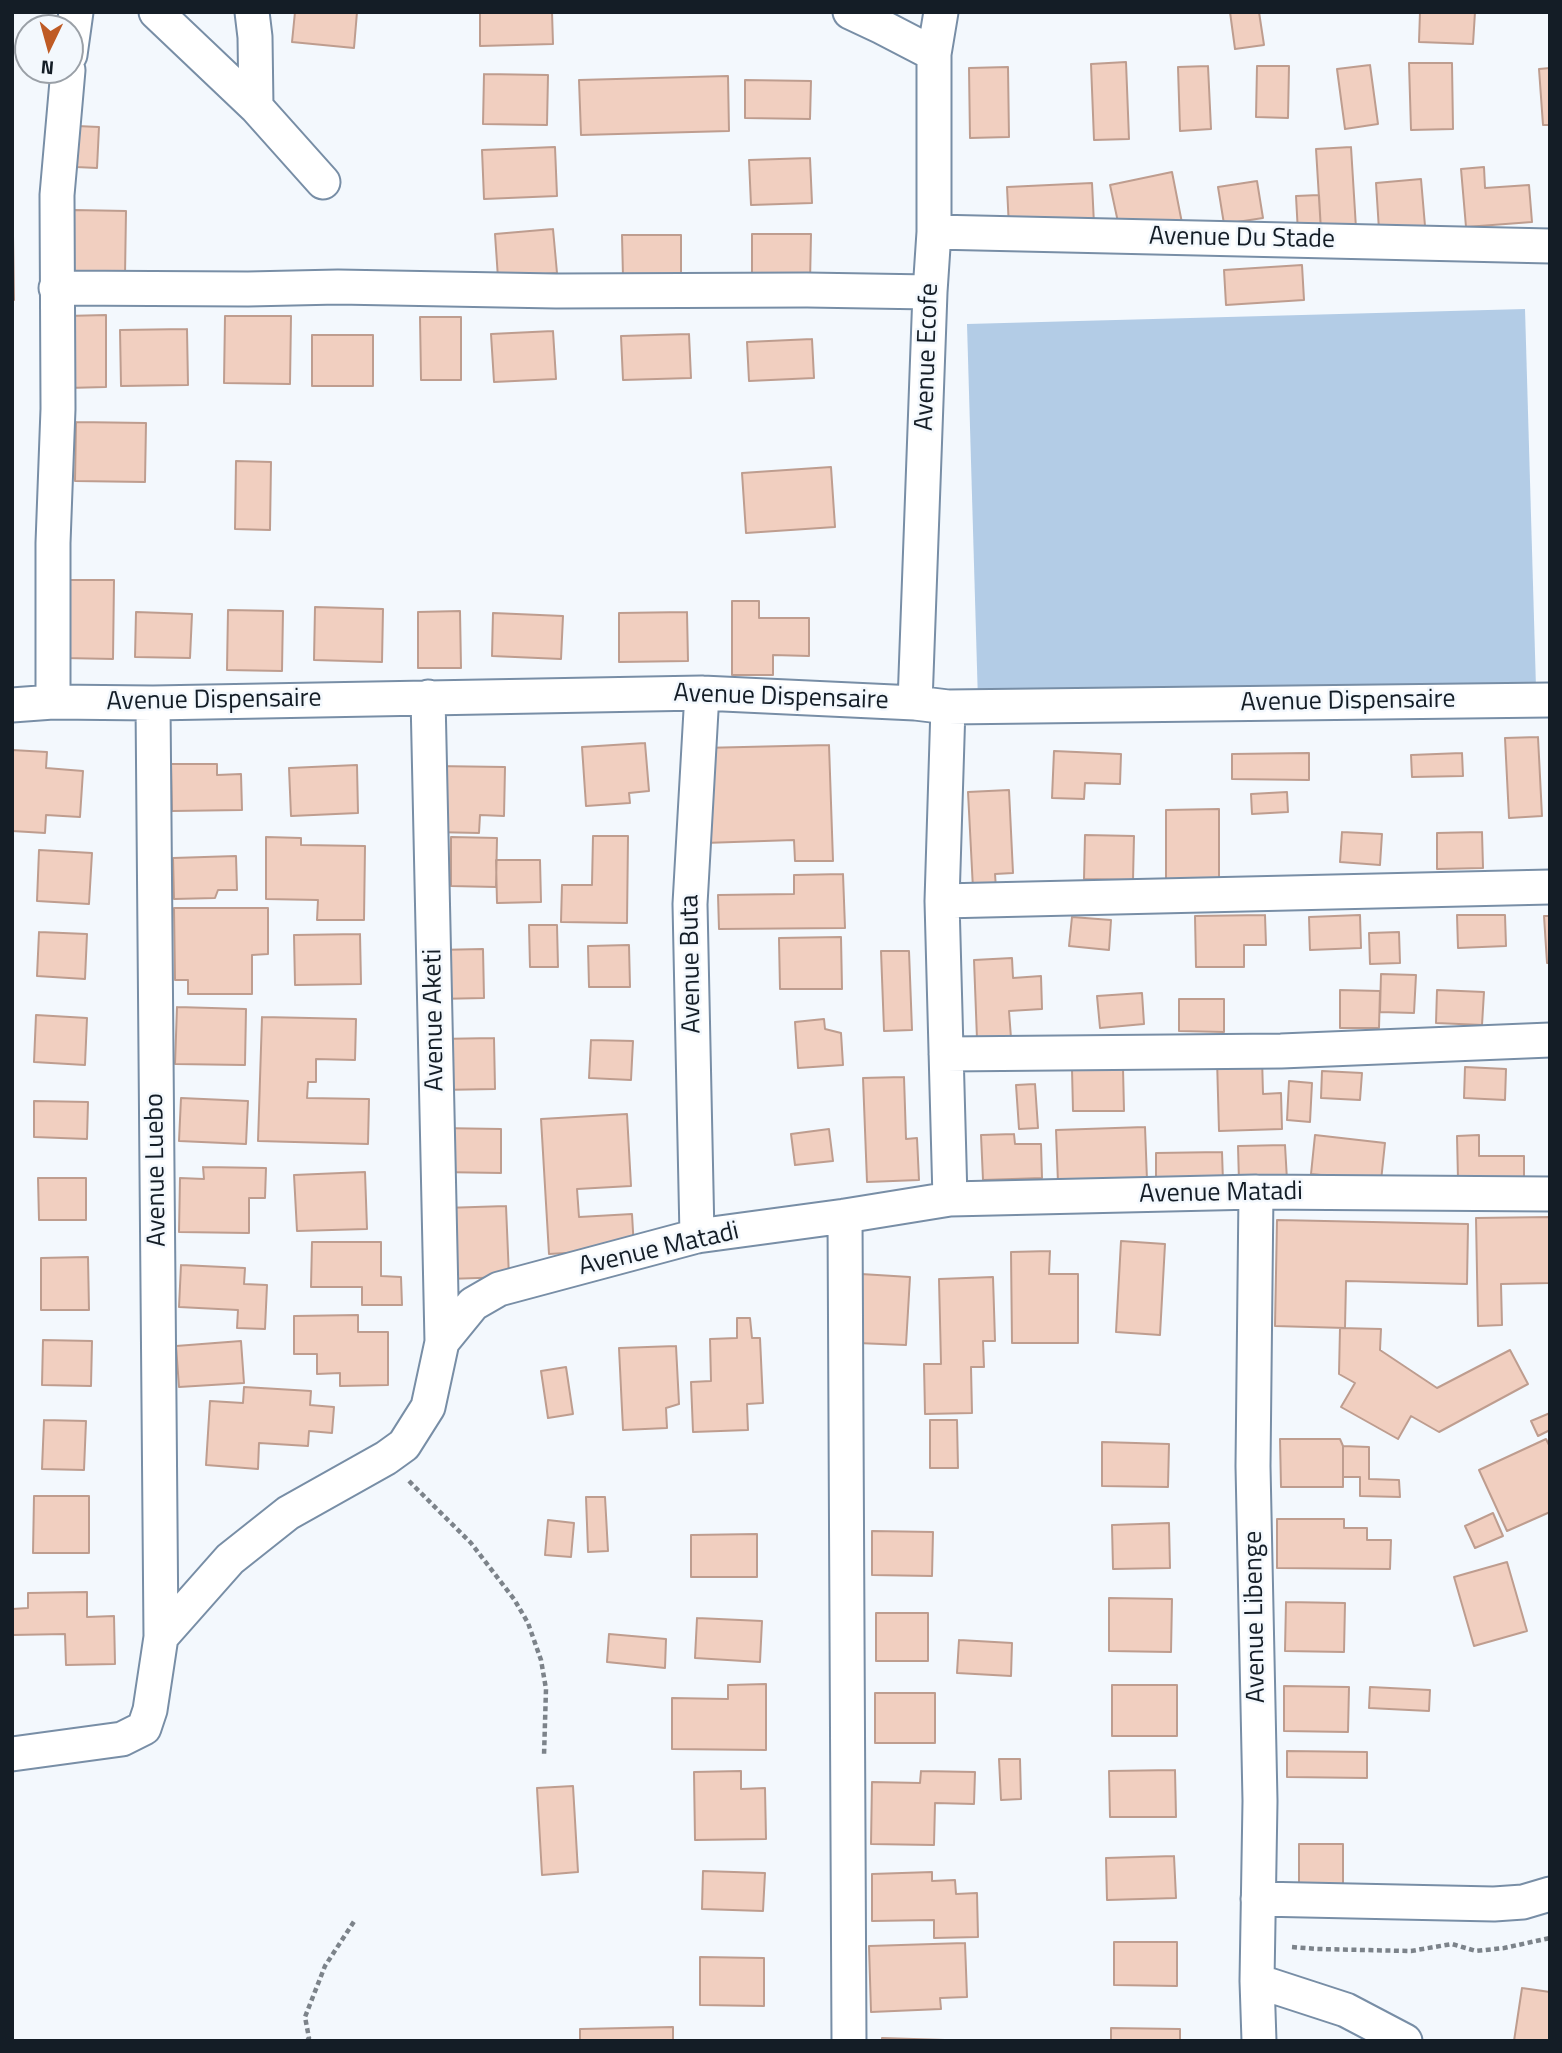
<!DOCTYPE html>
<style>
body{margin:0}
#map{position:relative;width:1562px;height:2053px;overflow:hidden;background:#f3f8fd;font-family:"Titillium Web",sans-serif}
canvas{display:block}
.frame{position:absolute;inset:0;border:14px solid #141d26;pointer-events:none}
.north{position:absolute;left:14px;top:14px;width:70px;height:70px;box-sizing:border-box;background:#f3f8fd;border:2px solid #9aa0a7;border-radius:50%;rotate:185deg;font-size:19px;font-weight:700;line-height:28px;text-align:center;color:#141d26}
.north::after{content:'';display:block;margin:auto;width:24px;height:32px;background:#bf5b25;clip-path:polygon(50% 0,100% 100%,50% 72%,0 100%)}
</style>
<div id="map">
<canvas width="1562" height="2053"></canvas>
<div class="frame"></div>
<div class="north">N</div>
</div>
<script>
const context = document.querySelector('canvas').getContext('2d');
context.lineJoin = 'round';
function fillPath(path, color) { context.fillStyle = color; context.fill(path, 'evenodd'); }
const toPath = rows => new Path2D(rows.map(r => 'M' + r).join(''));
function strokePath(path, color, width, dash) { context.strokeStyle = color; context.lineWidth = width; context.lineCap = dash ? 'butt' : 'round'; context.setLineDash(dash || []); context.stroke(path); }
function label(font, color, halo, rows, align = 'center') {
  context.font = font + ' "Titillium Web",sans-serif'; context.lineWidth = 5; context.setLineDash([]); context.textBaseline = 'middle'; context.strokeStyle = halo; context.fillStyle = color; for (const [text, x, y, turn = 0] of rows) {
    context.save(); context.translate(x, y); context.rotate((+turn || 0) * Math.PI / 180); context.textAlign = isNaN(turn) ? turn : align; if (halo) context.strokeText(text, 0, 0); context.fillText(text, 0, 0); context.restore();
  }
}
fillPath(toPath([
 [1525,309,1536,688,978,702,967,324]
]), '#b3cce6');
const building = toPath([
 [295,12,357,12,354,48,292,42,295,12],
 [480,12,552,12,553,44,480,46,480,12],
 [1230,12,1259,12,1264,45,1235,49,1230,12],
 [1420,12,1475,12,1473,44,1419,42,1420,12],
 [1126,62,1129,139,1094,140,1091,64,1126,62],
 [1409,63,1452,63,1453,129,1411,130,1409,63],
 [1370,65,1378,124,1345,129,1337,69,1370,65],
 [1208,66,1211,129,1180,131,1178,67,1208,66],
 [1257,66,1289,66,1288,118,1256,117,1257,66],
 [1008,67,1009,137,970,138,969,68,1008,67],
 [1550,68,1550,125,1543,125,1539,69,1550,68],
 [484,74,548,75,547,125,483,124,484,74],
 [728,76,729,131,581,135,579,80,728,76],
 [745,80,811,81,810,119,745,118,745,80],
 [77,126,99,127,97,168,76,167,77,126],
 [555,147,557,196,484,199,482,150,555,147],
 [1351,147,1356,228,1321,231,1316,149,1351,147],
 [810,158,812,203,751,205,749,160,810,158],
 [1484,167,1485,188,1529,185,1532,222,1466,227,1461,169,1484,167],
 [1172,172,1182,223,1121,236,1110,185,1172,172],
 [1421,179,1425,226,1379,230,1376,183,1421,179],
 [1257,181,1263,218,1224,224,1218,187,1257,181],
 [1092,183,1094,224,1009,228,1007,187,1092,183],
 [1319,195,1321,231,1298,233,1296,196,1319,195],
 [74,210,126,211,125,276,73,275,74,210],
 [553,229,557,273,498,278,495,234,553,229],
 [752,234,811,234,810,282,752,282,752,234],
 [12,235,13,235,14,300,12,300,12,235],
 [622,235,681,235,681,277,623,277,622,235],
 [1302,265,1304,300,1226,305,1224,270,1302,265],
 [106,315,106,387,67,388,66,316,106,315],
 [225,316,291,316,290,384,224,383,225,316],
 [420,317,461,317,461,380,421,380,420,317],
 [187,329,188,385,121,386,120,330,187,329],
 [553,331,556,379,494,382,491,334,553,331],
 [689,334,691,378,623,380,621,336,689,334],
 [312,335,373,335,373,386,312,386,312,335],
 [812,339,814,378,749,381,747,342,812,339],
 [76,422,146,423,145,482,75,481,76,422],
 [236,461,271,462,270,530,235,529,236,461],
 [831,467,835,527,746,533,742,473,831,467],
 [65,580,114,580,113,659,64,658,65,580],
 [732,601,759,601,759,618,809,618,809,656,773,655,773,675,732,675,732,601],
 [315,607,383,609,382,662,314,660,315,607],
 [228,610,283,611,282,671,227,670,228,610],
 [460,611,461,668,418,668,418,612,460,611],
 [136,612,192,614,190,658,135,657,136,612],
 [687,612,688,661,619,662,619,613,687,612],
 [493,613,563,616,561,659,492,656,493,613],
 [1538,737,1542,816,1509,818,1505,738,1538,737],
 [645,743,649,791,629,793,630,803,586,806,582,747,645,743],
 [829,745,833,861,795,861,794,840,704,843,701,748,829,745],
 [12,750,47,752,46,768,83,771,80,817,46,815,45,833,12,831,12,750],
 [1054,751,1121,754,1120,784,1085,783,1084,799,1052,798,1054,751],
 [1309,753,1309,780,1232,779,1232,754,1309,753],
 [1462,753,1463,776,1412,777,1411,755,1462,753],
 [171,764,217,764,217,775,241,774,242,810,172,811,171,764],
 [357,765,358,813,291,816,289,768,357,765],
 [434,766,505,767,504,816,480,815,479,833,433,832,434,766],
 [1009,790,1013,873,995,874,996,888,973,889,968,792,1009,790],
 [1287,792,1288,812,1252,814,1251,794,1287,792],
 [1219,809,1219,883,1166,883,1166,810,1219,809],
 [1342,832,1382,834,1380,865,1340,862,1342,832],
 [1482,832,1483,868,1437,869,1437,833,1482,832],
 [1085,835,1134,836,1133,880,1084,879,1085,835],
 [593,836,628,836,627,923,561,922,562,885,592,885,593,836],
 [266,837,301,838,301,845,365,846,364,920,317,920,318,900,266,899,266,837],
 [451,837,497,838,496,887,451,886,451,837],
 [39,850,92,853,89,904,37,901,39,850],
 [236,856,237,890,218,890,215,898,174,899,173,858,236,856],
 [496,860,540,860,541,902,497,903,496,860],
 [843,874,845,928,719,929,718,895,794,894,794,875,843,874],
 [174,908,268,908,268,954,252,955,252,994,188,994,188,980,175,980,174,908],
 [1265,915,1266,945,1244,945,1244,967,1196,967,1195,916,1265,915],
 [1360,915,1361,948,1310,950,1309,917,1360,915],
 [1457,915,1505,915,1506,946,1458,948,1457,915],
 [1544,916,1550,916,1550,963,1547,963,1544,916],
 [1072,917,1111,920,1109,950,1069,946,1072,917],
 [529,925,557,925,558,967,530,967,529,925],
 [39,932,87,934,85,979,37,976,39,932],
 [1399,932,1400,963,1370,964,1369,933,1399,932],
 [360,934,361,984,295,985,294,935,360,934],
 [841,937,842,989,780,989,779,938,841,937],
 [629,945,630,987,589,987,588,946,629,945],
 [483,949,484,998,436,999,436,950,483,949],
 [881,951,909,951,912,1030,884,1031,881,951],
 [1012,958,1013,978,1041,976,1042,1009,1009,1011,1011,1038,977,1039,974,960,1012,958],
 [1381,974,1416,975,1414,1013,1380,1012,1381,974],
 [1340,990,1380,991,1379,1028,1340,1028,1340,990],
 [1437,990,1484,992,1482,1025,1436,1023,1437,990],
 [1142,993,1144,1024,1100,1028,1097,996,1142,993],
 [1179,999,1224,999,1224,1032,1179,1031,1179,999],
 [177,1007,246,1009,245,1065,175,1064,177,1007],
 [36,1015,87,1018,85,1065,34,1062,36,1015],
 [262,1017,356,1019,355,1060,316,1059,316,1082,308,1082,307,1098,369,1099,368,1144,258,1141,262,1017],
 [824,1019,825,1029,841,1033,843,1065,798,1068,795,1022,824,1019],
 [494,1038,495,1089,439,1090,437,1039,494,1038],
 [591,1040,633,1041,631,1080,589,1078,591,1040],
 [1262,1057,1263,1094,1281,1093,1282,1129,1219,1131,1217,1059,1262,1057],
 [1465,1067,1506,1069,1505,1100,1464,1098,1465,1067],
 [1123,1068,1124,1111,1073,1111,1072,1069,1123,1068],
 [1322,1071,1362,1073,1360,1100,1321,1098,1322,1071],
 [904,1077,906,1139,917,1138,919,1180,867,1182,863,1078,904,1077],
 [1289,1081,1312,1083,1310,1122,1287,1120,1289,1081],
 [1035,1084,1038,1128,1019,1129,1016,1085,1035,1084],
 [181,1098,248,1101,246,1144,179,1141,181,1098],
 [34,1101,88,1102,87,1139,34,1137,34,1101],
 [627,1114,631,1186,577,1189,579,1217,632,1214,634,1249,549,1254,541,1119,627,1114],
 [1145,1127,1147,1180,1058,1183,1056,1130,1145,1127],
 [439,1128,501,1129,501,1173,439,1172,439,1128],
 [829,1129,833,1161,795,1165,791,1134,829,1129],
 [1014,1134,1015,1144,1041,1144,1042,1178,983,1180,981,1135,1014,1134],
 [1315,1135,1385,1143,1381,1181,1311,1174,1315,1135],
 [1479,1135,1479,1156,1524,1156,1524,1178,1458,1179,1457,1136,1479,1135],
 [1285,1145,1287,1180,1239,1182,1238,1146,1285,1145],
 [1222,1152,1223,1182,1156,1182,1156,1153,1222,1152],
 [203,1167,266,1168,265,1198,249,1198,249,1233,179,1232,180,1178,204,1179,203,1167],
 [365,1172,367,1229,297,1231,294,1175,365,1172],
 [38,1178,86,1178,86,1220,39,1220,38,1178],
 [506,1206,509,1277,447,1279,444,1208,506,1206],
 [1550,1217,1550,1283,1501,1284,1502,1325,1478,1326,1476,1218,1550,1217],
 [1277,1220,1468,1224,1467,1284,1346,1281,1345,1328,1275,1326,1277,1220],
 [1121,1241,1165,1244,1160,1335,1116,1332,1121,1241],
 [312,1242,381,1242,381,1276,401,1277,402,1305,362,1305,362,1287,311,1287,312,1242],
 [1050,1251,1049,1274,1078,1274,1078,1343,1012,1343,1011,1252,1050,1251],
 [88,1257,89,1310,41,1310,41,1258,88,1257],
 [181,1265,245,1268,244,1284,267,1285,265,1329,237,1328,238,1310,179,1307,181,1265],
 [861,1274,910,1277,906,1345,857,1343,861,1274],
 [993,1277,995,1341,983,1341,984,1367,971,1367,972,1413,925,1414,924,1364,941,1364,939,1279,993,1277],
 [358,1315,358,1332,388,1332,388,1385,340,1386,340,1373,317,1374,317,1354,294,1354,294,1316,358,1315],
 [737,1318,750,1318,752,1338,760,1338,763,1403,747,1404,748,1430,693,1432,691,1382,711,1381,710,1339,737,1338,737,1318],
 [1340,1328,1381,1329,1380,1350,1437,1388,1510,1350,1528,1384,1439,1432,1411,1416,1398,1439,1341,1407,1355,1383,1339,1374,1340,1328],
 [43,1340,92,1341,91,1386,42,1385,43,1340],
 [241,1341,244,1383,179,1387,176,1346,241,1341],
 [676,1346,679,1404,666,1408,667,1428,623,1430,619,1348,676,1346],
 [566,1367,573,1414,548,1418,541,1371,566,1367],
 [244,1387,311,1391,310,1405,334,1407,332,1433,309,1431,308,1446,259,1443,258,1469,206,1465,210,1401,243,1403,244,1387],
 [1550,1413,1550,1430,1538,1436,1531,1421,1550,1413],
 [44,1420,86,1421,84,1470,42,1469,44,1420],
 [930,1420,957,1420,958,1468,930,1468,930,1420],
 [1280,1439,1340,1439,1343,1446,1343,1487,1281,1487,1280,1439],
 [1546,1439,1550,1447,1550,1512,1507,1531,1479,1470,1546,1439],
 [1102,1442,1169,1444,1168,1487,1102,1486,1102,1442],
 [1343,1446,1369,1447,1369,1479,1399,1480,1400,1497,1360,1496,1360,1477,1343,1477,1343,1446],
 [34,1496,89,1496,89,1553,33,1553,34,1496],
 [586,1497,605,1497,608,1551,588,1552,586,1497],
 [1493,1513,1503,1536,1475,1548,1465,1526,1493,1513],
 [1277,1519,1344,1519,1344,1528,1367,1528,1367,1540,1391,1540,1390,1569,1277,1568,1277,1519],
 [548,1520,574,1523,571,1557,545,1555,548,1520],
 [1169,1523,1170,1568,1113,1569,1112,1525,1169,1523],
 [872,1531,933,1532,932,1576,872,1575,872,1531],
 [757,1534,757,1577,691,1577,691,1535,757,1534],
 [1507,1562,1527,1631,1474,1646,1454,1577,1507,1562],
 [87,1592,87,1617,114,1616,115,1664,66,1665,65,1634,12,1635,12,1609,28,1608,28,1593,87,1592],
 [1109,1598,1172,1599,1171,1652,1109,1651,1109,1598],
 [1286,1602,1345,1603,1344,1652,1285,1651,1286,1602],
 [876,1613,928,1613,928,1661,876,1661,876,1613],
 [697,1618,762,1621,760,1662,695,1658,697,1618],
 [609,1634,666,1639,665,1668,607,1662,609,1634],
 [959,1640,1012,1643,1011,1676,957,1673,959,1640],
 [766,1684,766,1750,672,1749,672,1698,728,1699,728,1685,766,1684],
 [1112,1685,1177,1685,1177,1736,1112,1736,1112,1685],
 [1284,1686,1349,1687,1348,1732,1284,1731,1284,1686],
 [1370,1687,1430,1690,1429,1711,1369,1708,1370,1687],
 [875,1693,935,1693,935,1743,875,1743,875,1693],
 [1287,1751,1367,1752,1367,1778,1287,1777,1287,1751],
 [999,1759,1020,1759,1021,1799,1001,1800,999,1759],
 [1175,1770,1176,1817,1110,1817,1109,1771,1175,1770],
 [741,1771,741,1789,765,1788,766,1839,695,1840,694,1772,741,1771],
 [921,1771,975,1772,974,1804,935,1803,934,1845,871,1844,872,1782,920,1783,921,1771],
 [573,1786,578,1872,542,1875,537,1788,573,1786],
 [1299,1844,1343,1844,1343,1886,1299,1886,1299,1844],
 [1174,1856,1176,1898,1107,1900,1106,1858,1174,1856],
 [703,1871,765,1873,763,1911,702,1909,703,1871],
 [932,1872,932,1881,955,1880,956,1894,977,1893,978,1937,934,1938,934,1920,872,1921,872,1874,932,1872],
 [1114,1942,1177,1942,1177,1986,1114,1985,1114,1942],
 [965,1943,967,1997,940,1998,941,2009,871,2012,869,1946,965,1943],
 [700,1957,764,1958,764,2006,700,2005,700,1957],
 [1522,1988,1550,1992,1550,2041,1514,2041,1522,1988],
 [673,2027,673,2041,580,2041,580,2029,673,2027],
 [1111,2028,1180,2029,1180,2041,1111,2041,1111,2028],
 [882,2038,945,2040,945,2041,882,2041,882,2038]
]);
fillPath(building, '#f1cfc0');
strokePath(building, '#be9d8f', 2);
const minor = toPath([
 [156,12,256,107,323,182],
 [252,12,255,37,256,107],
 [850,12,882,27,934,54],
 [70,55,76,12],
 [934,232,1550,246],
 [56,288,248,289,338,287,556,291,807,290,930,292],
 [428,697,442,1342],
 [53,702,53,543,58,409,57,195,68,70],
 [153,703,161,1637],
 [915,703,930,292,934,232,934,54,941,12],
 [12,705,53,702,153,703,702,693,915,703,948,707,1550,700],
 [948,707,942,901,950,1199],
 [942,901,1550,887],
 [946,1054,1281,1051,1550,1040],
 [1256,1192,1253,1466,1260,1801,1257,1981,1259,2041],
 [845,1216,849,2041],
 [697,1236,690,904,702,693],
 [12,1754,122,1739,144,1728,150,1710,161,1637,230,1559,288,1513,386,1458,404,1445,428,1407,442,1342,473,1304,499,1289,697,1236,845,1216,950,1199,1256,1192,1550,1194],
 [1258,1899,1494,1904,1523,1902,1550,1894],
 [1257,1981,1346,2010,1405,2041]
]);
strokePath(minor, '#788ea6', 37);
strokePath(toPath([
 [409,1481,471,1543,514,1599,528,1623,541,1660,546,1689,544,1756],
 [1292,1947,1317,1949,1411,1951,1452,1944,1476,1951,1504,1948,1550,1938],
 [307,2041,309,2038,305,2017,325,1966,355,1920]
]), '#7c838a', 4.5, [5, 3.5]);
strokePath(minor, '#fff', 33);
label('26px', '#141d26', '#f3f8fd', [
 ["Avenue Du Stade",1242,239,1],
 ["Avenue Ecofe",928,357,-88],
 ["Avenue Dispensaire",781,698,2],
 ["Avenue Dispensaire",214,701,-1],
 ["Avenue Dispensaire",1348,702,-1],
 ["Avenue Buta",692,964,-91],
 ["Avenue Aketi",435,1020,-91],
 ["Avenue Luebo",157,1170,-91],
 ["Avenue Matadi",1221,1194,-1],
 ["Avenue Matadi",659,1250,-13],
 ["Avenue Libenge",1256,1617,-91]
]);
</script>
